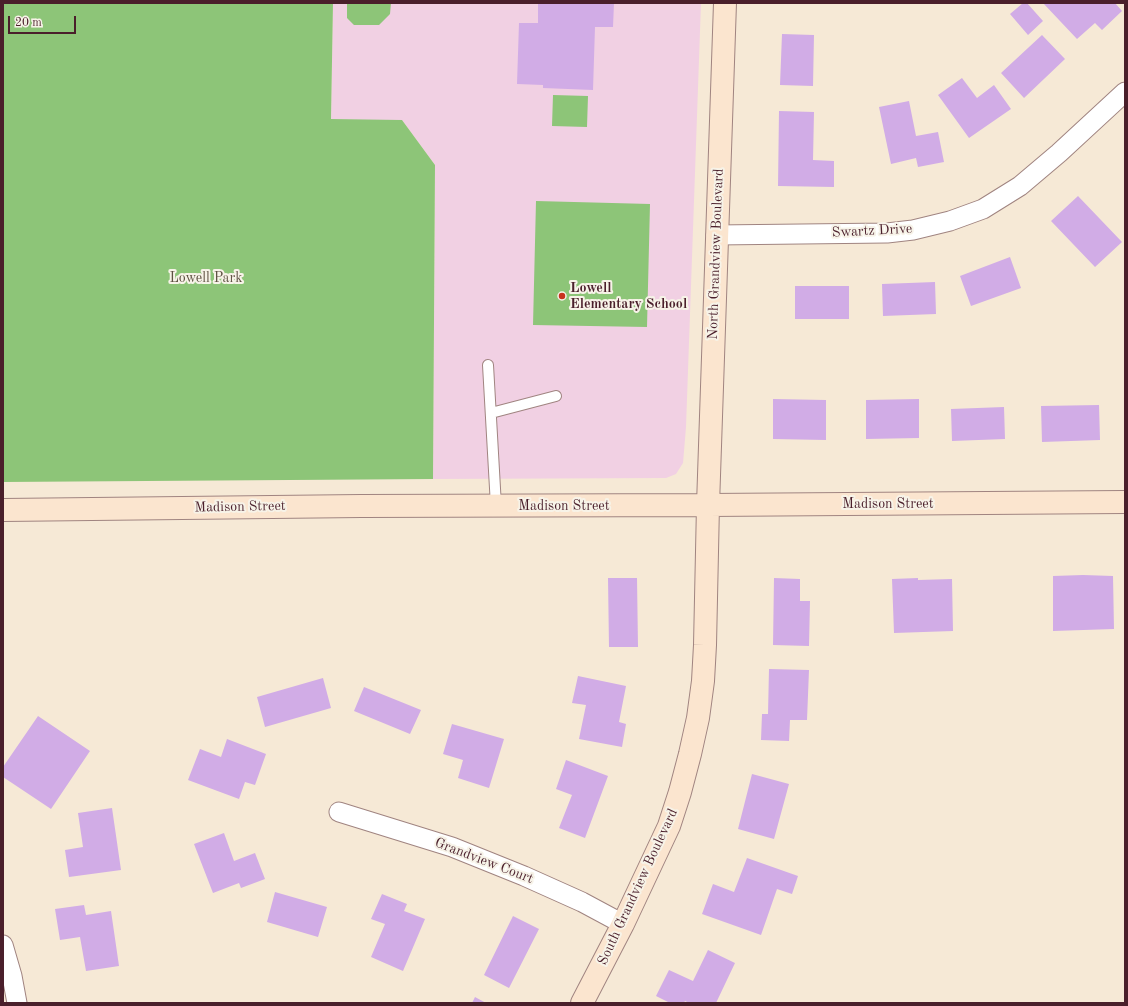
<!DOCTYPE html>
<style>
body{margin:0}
#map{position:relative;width:1128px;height:1006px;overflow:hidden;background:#f6e9d6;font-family:"Old Standard TT",serif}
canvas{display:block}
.frame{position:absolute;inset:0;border:4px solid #4a1f2b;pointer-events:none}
.scale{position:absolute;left:8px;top:16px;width:68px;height:18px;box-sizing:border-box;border:2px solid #4a1f2b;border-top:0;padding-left:5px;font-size:12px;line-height:14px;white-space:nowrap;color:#4a1f2b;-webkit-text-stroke:3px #f7f3e8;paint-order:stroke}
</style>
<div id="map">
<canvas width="1128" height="1006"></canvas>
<div class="frame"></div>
<div class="scale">20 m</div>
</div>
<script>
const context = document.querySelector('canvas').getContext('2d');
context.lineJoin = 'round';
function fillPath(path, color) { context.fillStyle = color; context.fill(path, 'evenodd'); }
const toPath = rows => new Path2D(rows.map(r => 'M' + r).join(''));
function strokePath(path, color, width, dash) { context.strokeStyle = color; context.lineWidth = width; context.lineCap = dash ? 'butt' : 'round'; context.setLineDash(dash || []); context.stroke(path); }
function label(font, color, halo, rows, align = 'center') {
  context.font = font + ' "Old Standard TT",serif'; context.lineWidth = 4; context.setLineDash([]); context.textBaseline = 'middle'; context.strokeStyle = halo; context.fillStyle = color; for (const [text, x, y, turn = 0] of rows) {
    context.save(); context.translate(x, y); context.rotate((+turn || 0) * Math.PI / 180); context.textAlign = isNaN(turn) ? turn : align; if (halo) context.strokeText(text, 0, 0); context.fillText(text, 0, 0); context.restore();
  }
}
fillPath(toPath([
 [333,3,701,3,686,427,683,463,676,474,666,478,433,479,435,165,402,120,331,120]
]), '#f1d0e3');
fillPath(toPath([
 [3,3,333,3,331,119,402,120,435,165,433,479,3,482],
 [347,3,391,3,390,14,379,25,354,25,347,18],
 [553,95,588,96,587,127,552,126],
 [536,201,650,204,647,327,533,325]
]), '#8dc578');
fillPath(toPath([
 [538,3,614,3,613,27,595,27,593,90,543,88,543,85,517,84,519,23,538,23],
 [1023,3,1027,3,1043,21,1028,35,1010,14],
 [1043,3,1115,3,1122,11,1102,30,1095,23,1077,39],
 [782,34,814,35,813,86,780,85],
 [1042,35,1065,59,1024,98,1001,73],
 [962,78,977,98,994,85,1011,109,969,138,938,95],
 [909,101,916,136,938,132,944,162,918,167,916,158,891,164,879,107],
 [779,111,814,112,813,160,834,161,834,187,778,186],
 [1078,196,1122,242,1095,267,1051,221],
 [1010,257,1021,288,971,306,960,276],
 [935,282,936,314,883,316,882,284],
 [795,286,849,286,849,319,795,319],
 [773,399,826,400,826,440,773,439],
 [919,399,919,438,866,439,866,400],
 [1099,405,1100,440,1042,442,1041,406],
 [1004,407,1005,439,952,441,951,409],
 [1083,575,1113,576,1114,629,1053,631,1053,576],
 [608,578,637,578,638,647,609,647],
 [774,578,800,579,800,601,810,601,809,646,773,645],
 [918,578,918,580,952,579,953,631,894,633,892,579],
 [769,669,809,670,807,720,790,720,789,741,761,740,762,714,768,714],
 [578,676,626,686,619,722,626,724,622,747,579,739,586,705,572,703],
 [323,678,331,708,265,727,257,697],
 [364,687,421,710,410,734,354,711],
 [38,716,90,751,51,809,3,777,3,767],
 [452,724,504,739,489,788,458,778,463,760,443,754],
 [227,739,266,754,255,785,245,782,239,799,188,780,200,749,221,757],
 [566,760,608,776,585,838,559,828,572,795,556,789],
 [752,774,789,784,774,839,738,829],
 [112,808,121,870,69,877,65,850,83,847,78,813],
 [224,833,234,861,255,853,265,879,241,888,239,883,213,893,194,844],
 [747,858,798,876,792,894,777,889,761,935,702,914,713,884,734,892],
 [275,892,327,907,318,937,267,922],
 [382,894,407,904,404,911,425,919,403,971,371,957,385,924,371,919],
 [84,905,86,915,111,911,119,966,86,971,80,937,60,940,55,909],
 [513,916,539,929,509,988,484,975],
 [708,950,735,963,716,1003,689,1003,685,1001,684,1003,670,1003,656,996,669,970,693,981],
 [475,997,486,1003,472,1003]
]), '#d1ace6');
const lane = toPath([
 [488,365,496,506],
 [491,413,556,396]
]);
const street = toPath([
 [716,235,887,233,913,230,950,221,983,209,1020,186,1059,153,1125,92],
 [339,812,452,847,524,876,582,902,623,924],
 [3,945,12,976,17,1003]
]);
const secondary = toPath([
 [3,510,361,506,708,505,1125,502],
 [582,1003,623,924,669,826,680,792,690,754,698,718,703,681,705,645,708,505,725,3]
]);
strokePath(lane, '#a08480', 12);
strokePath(street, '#a08480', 21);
strokePath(secondary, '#a08480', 24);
strokePath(lane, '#fff', 10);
strokePath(street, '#fff', 19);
strokePath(secondary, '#fbe5cf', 22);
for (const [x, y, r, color] of [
 [562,296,4,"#c8321e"]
]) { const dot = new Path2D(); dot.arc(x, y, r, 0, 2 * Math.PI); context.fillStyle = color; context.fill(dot); strokePath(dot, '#f7f3e8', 1.5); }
label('14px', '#4a1f2b', '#f7f3e8', [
 ["Swartz Drive",872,231,-3],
 ["North Grandview Boulevard",716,254,-88],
 ["Madison Street",888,504],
 ["Madison Street",564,506],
 ["Madison Street",240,507,-1],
 ["Grandview Court",484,861,21],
 ["South Grandview Boulevard",638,887,-65]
]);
label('14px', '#5e5142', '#f7f3e8', [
 ["Lowell Park",206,278]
]);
label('bold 14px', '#4a1f2b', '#f7f3e8', [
 ["Lowell",570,288],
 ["Elementary School",570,304]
], 'left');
</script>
